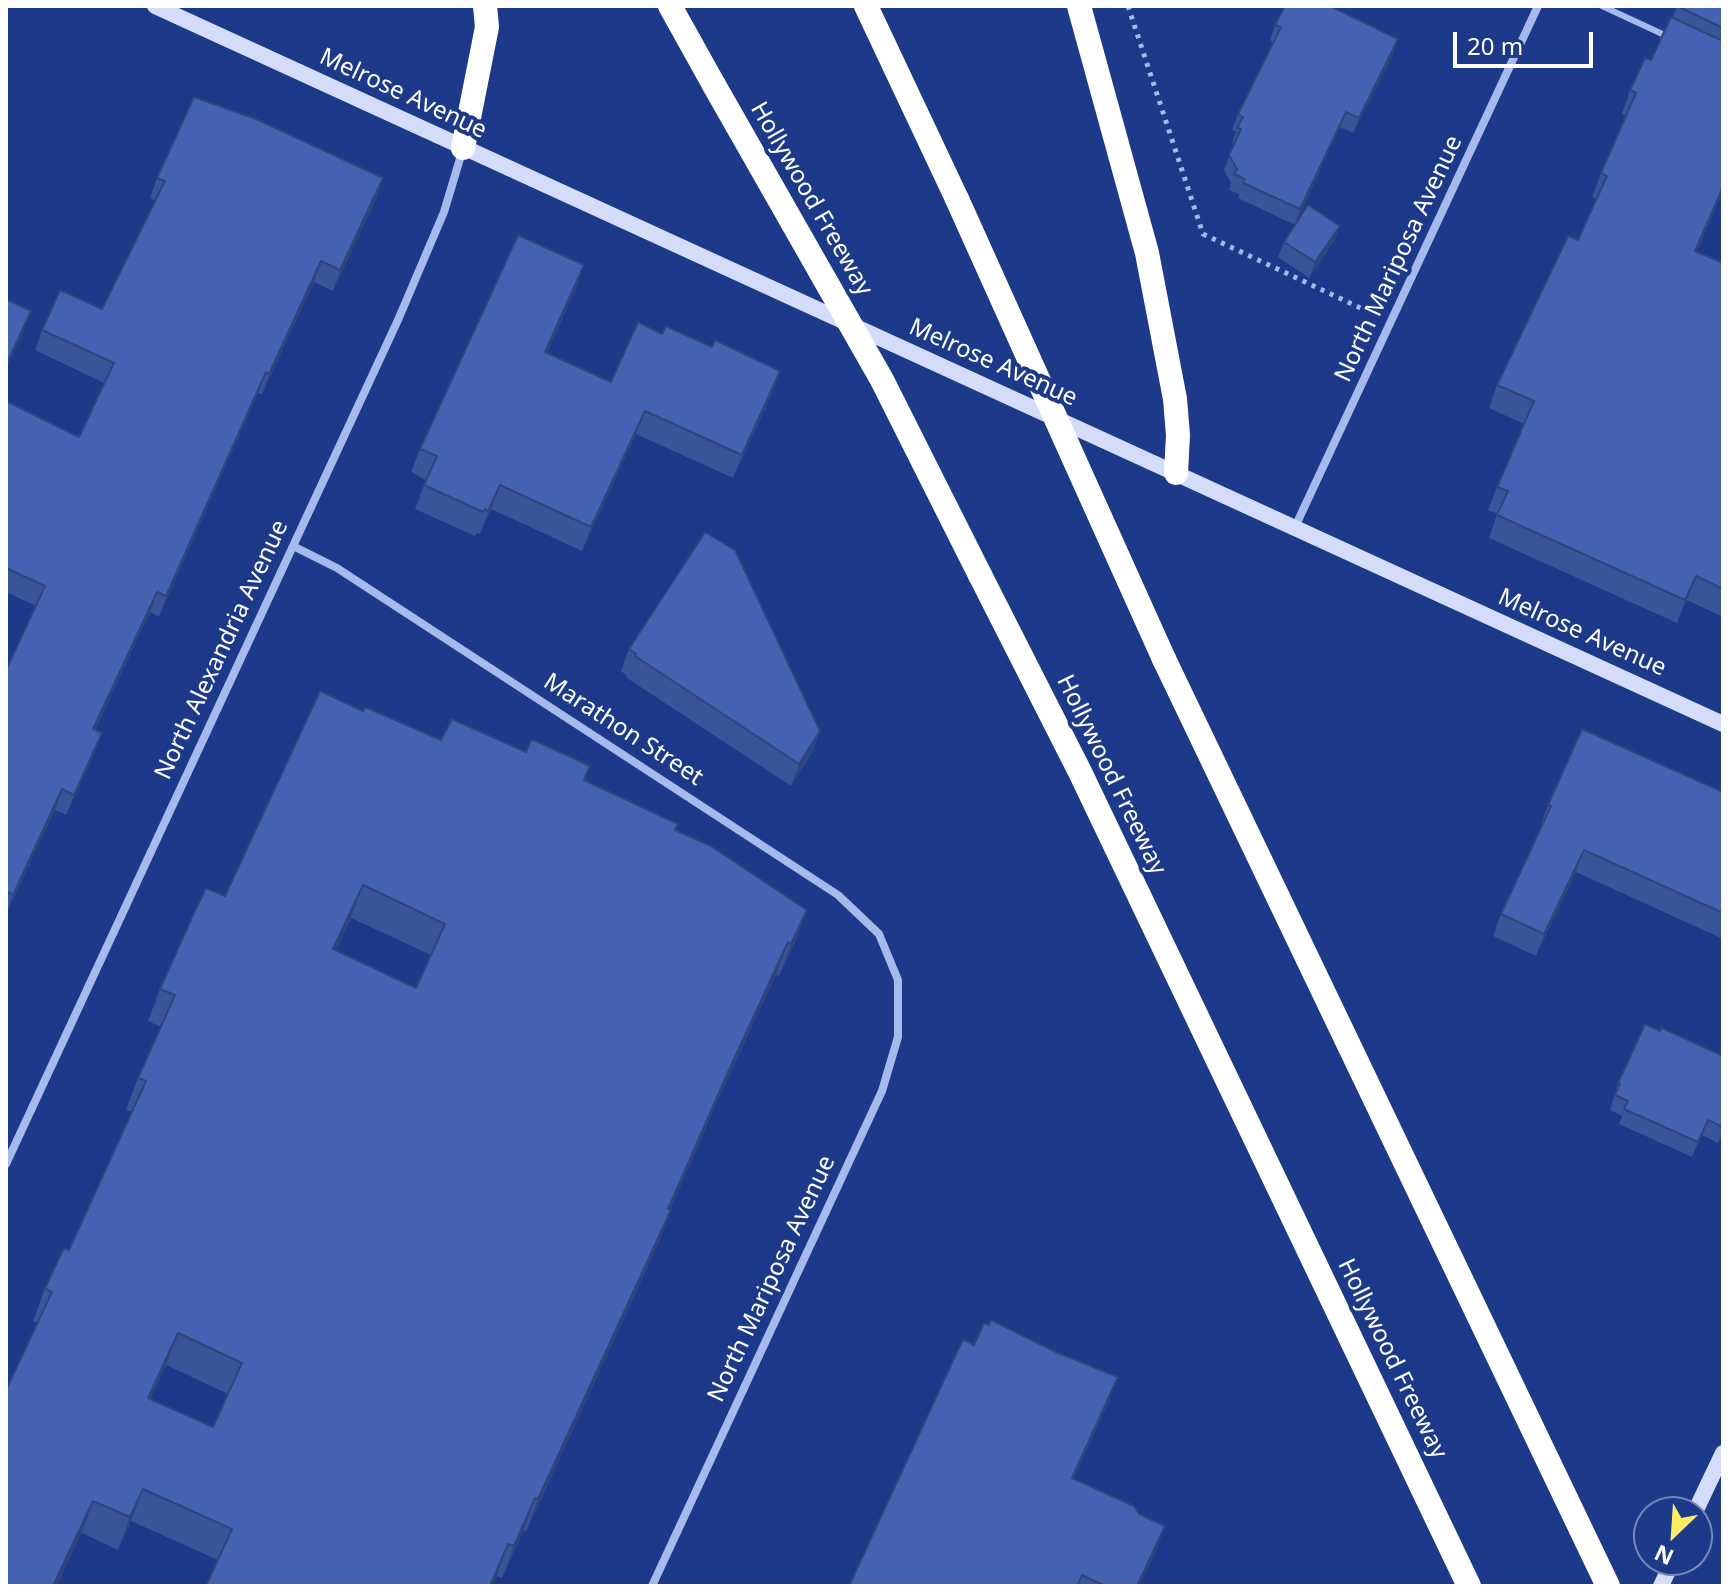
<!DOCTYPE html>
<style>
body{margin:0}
#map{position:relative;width:1729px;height:1592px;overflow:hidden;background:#1c398a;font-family:"Noto Sans",sans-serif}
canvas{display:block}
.frame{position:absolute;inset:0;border:8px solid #fff;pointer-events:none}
.north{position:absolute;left:1633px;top:1496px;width:80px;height:80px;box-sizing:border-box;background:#1c398a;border:2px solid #7788b9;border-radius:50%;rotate:205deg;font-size:22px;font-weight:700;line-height:32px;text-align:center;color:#fff}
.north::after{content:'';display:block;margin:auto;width:28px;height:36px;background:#fdeb64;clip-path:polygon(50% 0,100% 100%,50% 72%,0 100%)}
.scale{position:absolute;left:1453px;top:32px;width:140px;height:36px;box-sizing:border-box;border:4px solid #fff;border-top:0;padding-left:10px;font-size:24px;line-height:28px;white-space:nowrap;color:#fff;-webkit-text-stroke:6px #1c398a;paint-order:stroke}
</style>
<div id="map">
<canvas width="1729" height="1592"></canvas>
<div class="frame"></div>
<div class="north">N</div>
<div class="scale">20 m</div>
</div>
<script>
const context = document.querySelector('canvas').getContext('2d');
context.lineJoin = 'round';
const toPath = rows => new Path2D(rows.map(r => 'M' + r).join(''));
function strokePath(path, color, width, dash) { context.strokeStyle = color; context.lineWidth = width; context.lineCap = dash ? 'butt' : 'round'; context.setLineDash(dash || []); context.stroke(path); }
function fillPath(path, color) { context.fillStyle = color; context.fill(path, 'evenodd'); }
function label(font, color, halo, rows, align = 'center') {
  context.font = font + ' "Noto Sans",sans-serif'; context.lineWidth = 8; context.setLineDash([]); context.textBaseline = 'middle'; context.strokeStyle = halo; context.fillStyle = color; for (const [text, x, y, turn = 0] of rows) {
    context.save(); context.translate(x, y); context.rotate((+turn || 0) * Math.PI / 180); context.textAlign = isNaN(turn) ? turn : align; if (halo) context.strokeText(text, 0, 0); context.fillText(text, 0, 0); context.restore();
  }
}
strokePath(toPath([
 [1128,6,1203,234,1365,310]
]), '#a6baed', 5, [4, 6]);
strokePath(toPath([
 [1602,6,1671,38]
]), '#a6baed', 6);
strokePath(toPath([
 [1295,527,1538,6],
 [293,546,337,568,838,895,879,934,898,980,898,1037,882,1091,652,1586],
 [6,1164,398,320,444,212,462,152]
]), '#a6baed', 8);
strokePath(toPath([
 [155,6,1723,724],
 [1695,1512,1723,1453],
 [1661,1586,1673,1560]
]), '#d3ddf9', 16);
strokePath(toPath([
 [670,6,714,85],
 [866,6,957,199],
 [1079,6,1147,253,1175,399,1178,435,1176,473],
 [463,148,487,27,485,6],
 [980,575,1080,772,1469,1586],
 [1164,659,1608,1586]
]), '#fff', 24);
strokePath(toPath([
 [714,85,882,380,980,575],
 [957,199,1164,659]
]), '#fff', 24);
fillPath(toPath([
 [1677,6,1723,6,1723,191,1697,251,1723,263,1723,617,1687,600,1677,623,1489,538,1497,514,1488,510,1497,487,1524,424,1489,408,1497,385,1578,240,1597,199,1592,197,1601,173,1626,116,1622,114,1630,90,1651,60,1672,18],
 [1275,25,1393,55,1353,133,1340,127,1295,225,1238,198,1239,194,1229,190,1231,183,1224,170,1234,144,1232,143,1236,131,1232,130,1238,114,1273,42,1270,40],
 [157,178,383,178,376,199,333,291,314,282,262,394,258,393,159,617,150,612,95,730,102,733,94,754,66,815,55,810,6,914,6,667,7,668,36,606,6,592,6,401,79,437,104,383,35,350,42,330,102,309,155,201,150,198],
 [1340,226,1334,241,1309,278,1278,257,1284,242],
 [576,289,547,352,611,382,772,394,733,478,636,434,582,551,491,509,480,534,476,533,475,536,415,509,426,480,411,472,420,449],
 [629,649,820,731,812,753,791,786,627,678,627,676,621,671],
 [363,711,441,740,585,781,676,830,807,910,795,942,779,976,776,975,717,1102,670,1210,659,1242,526,1532,524,1530,502,1578,497,1576,218,1560,131,1521,118,1550,82,1533,6,1586,6,1390,38,1323,33,1321,45,1288,69,1250,132,1112,126,1110,138,1078,161,1027,148,1021,160,989,225,896],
 [351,918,431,955,416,988,336,950],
 [166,1365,228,1394,213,1427,150,1399],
 [1723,792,1723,939,1576,872,1536,956,1493,936,1501,914,1541,828,1540,827,1548,805],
 [1660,1031,1723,1056,1723,1132,1718,1143,1702,1135,1692,1157,1619,1124,1622,1116,1610,1110,1618,1083],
 [974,1345,1056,1352,1118,1377,1109,1401,1074,1478,1157,1549,1139,1586,849,1586]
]), '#3a5499');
fillPath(toPath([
 [1398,39,1393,55,1353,133,1359,118],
 [1346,112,1340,127,1295,225,1300,209],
 [383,178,376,199,333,291,340,270],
 [1723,187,1723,191,1687,274,1695,251],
 [1340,226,1334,241,1309,278,1315,262],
 [321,261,314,282,262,394,269,374],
 [584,265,576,289,537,375,545,352],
 [31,311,24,331,6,369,6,365],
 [780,371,772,394,733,478,742,455],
 [266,372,258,393,159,617,166,596],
 [645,411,636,434,582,551,591,527],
 [500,485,491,509,480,534,488,511],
 [1696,576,1687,600,1677,623,1685,600],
 [157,592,150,612,85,750,93,729],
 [820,731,812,753,791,786,799,764],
 [102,733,94,754,66,815,74,795],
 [62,789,55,810,6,914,13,895],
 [1584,850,1576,872,1536,956,1544,934],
 [363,885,351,918,322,981,333,949],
 [807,910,795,942,779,976,791,944],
 [788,942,776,975,717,1102,657,1241,668,1209,729,1070],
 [1708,1120,1702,1135,1692,1157,1698,1142],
 [671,1210,659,1242,526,1532,538,1499],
 [178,1333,166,1365,136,1430,148,1398],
 [1118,1377,1109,1401,1063,1501,1072,1478],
 [143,1489,131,1521,118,1550,130,1517],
 [535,1498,524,1530,502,1578,514,1546],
 [93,1501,82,1533,57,1586,53,1586],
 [1165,1526,1157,1549,1139,1586,1137,1586],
 [508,1544,497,1576,492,1586,490,1586]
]), '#30457d');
const building = toPath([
 [1285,6,1330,6,1398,39,1359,118,1346,112,1300,209,1243,183,1245,179,1234,174,1237,169,1229,155,1241,129,1237,128,1243,117,1238,114,1281,27,1275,25,1285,6],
 [1677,6,1723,6,1723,28,1677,6],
 [1671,17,1723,41,1723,187,1695,251,1723,263,1723,589,1696,576,1685,600,1497,515,1508,491,1497,487,1534,401,1497,385,1568,236,1578,240,1607,176,1601,173,1636,93,1630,90,1645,58,1651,60,1671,17],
 [194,97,256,119,383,178,340,270,321,261,269,374,266,372,166,596,157,592,93,729,102,733,74,795,62,789,13,895,6,891,6,667,7,668,45,586,6,568,6,401,79,437,114,363,42,330,60,290,102,309,165,181,157,178,194,97],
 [1308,205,1340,226,1315,262,1284,242,1308,205],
 [518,235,584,265,545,352,611,382,638,322,662,334,666,326,712,347,715,340,780,371,742,455,645,411,591,527,500,485,488,511,485,509,483,512,424,485,437,456,420,449,518,235],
 [6,299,31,311,6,365,6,299],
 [705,532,735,550,820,731,799,764,635,656,636,654,629,649,705,532],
 [320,691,363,711,365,707,441,740,452,719,526,752,531,740,534,740,590,766,584,780,678,824,675,830,711,846,807,910,791,944,788,942,729,1070,668,1209,671,1210,538,1499,535,1498,514,1546,508,1544,490,1586,206,1586,232,1529,143,1489,130,1517,93,1501,53,1586,6,1586,6,1400,7,1397,6,1397,6,1390,52,1292,45,1288,64,1248,69,1250,146,1081,138,1078,175,995,160,989,194,913,206,888,225,896,320,691],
 [363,885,445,924,416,988,333,949,363,885],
 [178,1333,242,1363,213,1427,148,1398,178,1333],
 [1582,729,1723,792,1723,913,1584,850,1544,934,1501,914,1551,806,1548,805,1582,729],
 [1645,1024,1660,1031,1662,1028,1723,1056,1723,1127,1708,1120,1698,1142,1624,1109,1628,1101,1615,1095,1620,1084,1618,1083,1645,1024],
 [991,1320,1056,1352,1118,1377,1072,1478,1134,1506,1139,1514,1165,1526,1137,1586,1105,1586,1082,1575,1077,1586,849,1586,963,1339,974,1345,984,1323,989,1325,991,1320]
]);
fillPath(building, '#4462b2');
strokePath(building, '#30457d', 2);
label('24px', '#fff', '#1c398a', [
 ["Melrose Avenue",403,94,25],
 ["Hollywood Freeway",811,199,60],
 ["North Mariposa Avenue",1399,259,-65],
 ["Melrose Avenue",993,363,24],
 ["Melrose Avenue",1582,633,24],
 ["North Alexandria Avenue",222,650,-65],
 ["Marathon Street",623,730,33],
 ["Hollywood Freeway",1111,775,64],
 ["North Mariposa Avenue",772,1279,-65],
 ["Hollywood Freeway",1392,1359,64]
]);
</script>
